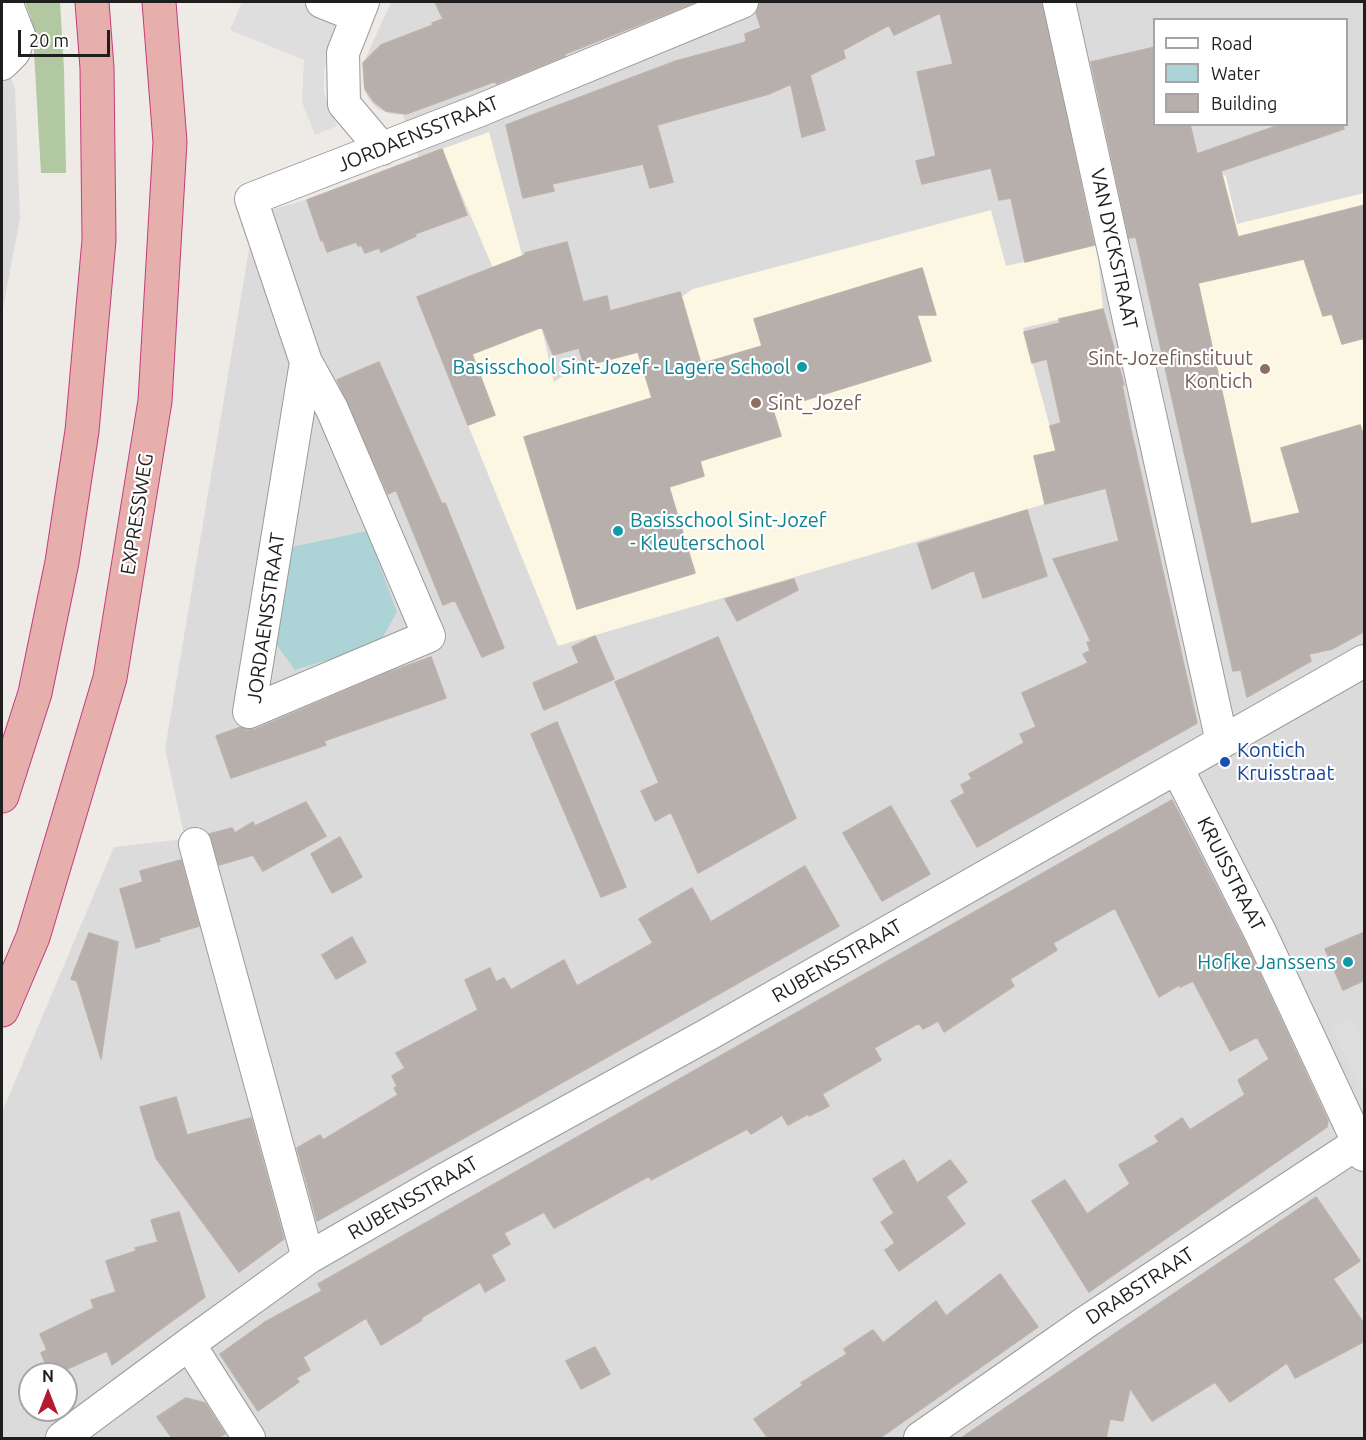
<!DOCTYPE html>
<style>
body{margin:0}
#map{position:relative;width:1366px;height:1440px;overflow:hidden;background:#eeeae6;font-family:Ubuntu,sans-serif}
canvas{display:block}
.frame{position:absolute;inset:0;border:3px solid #1e1e1e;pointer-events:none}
.legend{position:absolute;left:1153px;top:18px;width:195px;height:108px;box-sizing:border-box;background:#fff;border:2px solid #a5a5a5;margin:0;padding:8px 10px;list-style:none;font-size:18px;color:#1e1e1e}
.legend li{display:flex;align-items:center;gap:12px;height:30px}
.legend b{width:30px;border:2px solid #a5a5a5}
.north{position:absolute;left:18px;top:1362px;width:60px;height:60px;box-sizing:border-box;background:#fff;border:2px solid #a5a5a5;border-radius:50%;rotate:0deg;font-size:16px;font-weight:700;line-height:24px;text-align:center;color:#1e1e1e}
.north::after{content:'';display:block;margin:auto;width:21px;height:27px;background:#b31930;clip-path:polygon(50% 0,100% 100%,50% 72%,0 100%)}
.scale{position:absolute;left:18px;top:30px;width:92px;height:27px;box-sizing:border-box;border:3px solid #1e1e1e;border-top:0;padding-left:8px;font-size:18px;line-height:21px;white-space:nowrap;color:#1e1e1e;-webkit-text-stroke:4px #fff;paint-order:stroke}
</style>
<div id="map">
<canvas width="1366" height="1440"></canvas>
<div class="frame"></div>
<ul class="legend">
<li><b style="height:8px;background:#fff"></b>Road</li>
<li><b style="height:16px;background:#acd3d6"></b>Water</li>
<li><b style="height:16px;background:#b7afac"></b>Building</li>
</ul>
<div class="north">N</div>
<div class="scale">20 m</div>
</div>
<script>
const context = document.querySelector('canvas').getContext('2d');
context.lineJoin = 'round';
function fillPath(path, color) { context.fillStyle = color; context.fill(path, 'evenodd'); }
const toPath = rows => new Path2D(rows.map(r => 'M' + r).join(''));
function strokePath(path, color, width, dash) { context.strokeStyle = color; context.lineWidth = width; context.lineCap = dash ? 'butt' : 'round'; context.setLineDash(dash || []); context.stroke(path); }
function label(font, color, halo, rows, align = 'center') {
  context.font = font + ' Ubuntu,sans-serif'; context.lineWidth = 4.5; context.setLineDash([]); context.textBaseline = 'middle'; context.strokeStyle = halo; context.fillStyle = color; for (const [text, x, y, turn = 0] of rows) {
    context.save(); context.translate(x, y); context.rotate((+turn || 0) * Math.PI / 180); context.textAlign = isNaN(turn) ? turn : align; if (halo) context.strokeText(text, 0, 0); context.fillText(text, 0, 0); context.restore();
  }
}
fillPath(toPath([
 [391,2,1364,2,1364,1438,2,1438,2,1112,114,847,185,839,165,749,255,214,296,203,419,158,403,115,390,114,378,109,369,100,363,85,363,64],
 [1154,20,1346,20,1346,124,1154,124],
 [30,1374,66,1374,66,1410,30,1410],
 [2,56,15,89,20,218,2,314]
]), '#dcdbdc');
fillPath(toPath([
 [489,132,542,329,554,382,693,289,991,210,1006,266,1097,245,1103,309,1023,328,1069,497,558,646,468,425,472,354,499,282,442,149],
 [1217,172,1226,176,1237,224,1364,193,1364,631,1332,649,1310,654,1311,661,1252,693,1246,691,1241,670,1233,671,1130,210]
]), '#fbf7e2');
fillPath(toPath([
 [25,2,60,2,64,69,66,173,41,173,33,34,31,18]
]), '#b2c8a0');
fillPath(toPath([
 [242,2,353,2,324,69,324,93,337,126,315,135,302,102,304,60,230,30],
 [1353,1019,1364,1044,1364,1083,1359,1086,1332,1029]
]), '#dedede');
fillPath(toPath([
 [367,531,397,612,378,645,295,670,273,640,292,547]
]), '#acd3d6');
const building = toPath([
 [435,2,696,2,565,54,565,56,496,84,496,81,406,114,386,111,374,102,365,89,363,63,381,45,433,25,432,23,443,19,435,2],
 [760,2,1042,2,1094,245,1025,262,1011,198,999,200,991,168,922,184,916,161,936,156,917,72,953,64,940,13,894,35,889,25,843,50,845,58,810,75,825,130,802,137,791,84,769,94,657,125,673,182,650,188,643,164,552,184,554,191,523,198,506,125,676,61,743,43,746,41,745,34,761,28,756,13,760,2],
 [1155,47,1155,124,1190,124,1197,154,1282,124,1343,124,1344,129,1221,171,1238,237,1365,205,1365,338,1342,344,1332,314,1323,316,1304,259,1198,283,1251,524,1300,513,1281,448,1360,425,1365,440,1365,631,1332,649,1309,654,1311,661,1247,697,1241,670,1233,671,1136,237,1129,238,1091,62,1155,47],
 [442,149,467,215,415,234,416,236,381,252,379,248,365,253,361,245,358,246,356,242,327,252,323,240,321,241,307,200,442,149],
 [567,242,583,302,607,296,610,311,680,292,701,364,762,346,754,319,922,268,936,315,917,315,931,361,773,410,781,436,700,461,704,476,669,487,695,573,577,609,524,437,652,398,638,352,584,366,579,348,553,355,542,327,472,354,495,415,468,425,417,297,525,255,525,253,567,242],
 [1103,309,1124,385,1122,385,1131,430,1197,723,977,847,951,801,965,793,961,785,972,779,969,774,1024,743,1020,734,1036,727,1022,693,1088,663,1083,654,1090,651,1087,642,1091,642,1053,559,1119,541,1106,488,1045,504,1034,456,1056,451,1050,426,1061,423,1047,359,1032,363,1024,332,1060,323,1059,319,1103,309],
 [379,362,442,504,445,503,504,648,482,657,455,600,443,605,396,490,388,494,337,380,379,362],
 [1027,510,1047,576,983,598,974,570,932,589,918,544,1027,510],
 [794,579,798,590,737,621,725,599,794,579],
 [595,636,614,679,544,710,533,683,579,663,572,647,595,636],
 [718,637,796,818,698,873,671,812,655,821,641,791,659,783,615,682,718,637],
 [431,657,446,698,324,741,326,745,231,778,216,736,241,727,247,730,256,729,387,673,431,657],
 [557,722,626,887,601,897,531,734,557,722],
 [1172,800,1244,940,1328,1121,1327,1127,1089,1292,1032,1201,1065,1180,1087,1214,1130,1184,1119,1165,1159,1142,1155,1136,1182,1118,1190,1130,1245,1095,1238,1080,1269,1059,1257,1037,1230,1051,1193,981,1180,987,1179,985,1159,997,1115,908,1053,943,1057,950,1010,979,1014,986,944,1032,938,1021,923,1029,919,1023,874,1048,881,1060,822,1094,829,1106,809,1116,808,1114,788,1125,782,1115,751,1134,747,1129,651,1180,649,1176,554,1228,544,1212,504,1233,510,1244,491,1255,505,1280,485,1292,480,1282,421,1318,422,1320,381,1345,366,1318,303,1357,310,1370,296,1378,299,1382,258,1411,220,1354,265,1322,322,1291,318,1284,1172,800],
 [306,802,326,836,263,871,253,855,219,865,209,834,232,828,235,833,253,822,255,826,306,802],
 [891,806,930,874,882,901,843,833,891,806],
 [340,837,362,877,332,893,311,854,340,837],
 [181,860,199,926,159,938,160,941,136,948,120,889,143,882,140,871,181,860],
 [805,866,839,926,317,1221,297,1148,320,1135,323,1140,398,1095,394,1088,397,1086,392,1076,405,1068,396,1053,478,1010,465,980,490,968,496,982,504,978,511,990,564,960,577,986,653,943,639,919,692,888,711,922,805,866],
 [1365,932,1365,980,1343,990,1325,949,1365,932],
 [89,933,118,942,101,1059,77,981,71,979,89,933],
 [352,937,366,962,336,979,322,955,352,937],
 [176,1097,187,1135,251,1118,284,1239,239,1272,156,1158,140,1107,176,1097],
 [904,1160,917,1183,950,1160,967,1182,946,1197,965,1224,899,1271,885,1250,895,1243,881,1222,894,1213,873,1179,904,1160],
 [1316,1197,1360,1261,1333,1279,1365,1325,1365,1341,1295,1378,1287,1363,1230,1402,1215,1382,1152,1421,1130,1388,1123,1421,1110,1419,1106,1438,961,1438,1316,1197],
 [179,1212,205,1297,112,1365,107,1351,56,1374,50,1374,41,1353,47,1350,40,1334,94,1308,91,1300,116,1292,106,1261,136,1251,135,1248,158,1242,151,1220,179,1212],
 [1000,1274,1038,1327,880,1438,768,1438,754,1419,803,1385,801,1383,847,1354,844,1349,873,1330,883,1343,936,1301,946,1316,1000,1274],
 [595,1347,610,1374,581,1389,566,1361,595,1347],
 [186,1398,205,1403,225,1434,218,1438,172,1438,157,1417,186,1398]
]);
fillPath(building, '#b7afac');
strokePath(building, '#beb0aa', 1.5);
const minor = toPath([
 [322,2,357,16],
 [363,2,343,53,344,104,382,149],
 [1059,2,1222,742],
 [2,64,14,52,19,35,6,2],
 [306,362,332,409,429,636,249,712,306,362,251,199,478,111,742,2],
 [1177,768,1260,932,1364,1155],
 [195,844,308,1258],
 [189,1344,249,1438],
 [62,1438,189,1344,308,1258,440,1182,707,1035,1364,661],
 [920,1438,1086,1322,1364,1139]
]);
const trunk = toPath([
 [2,796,35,693,62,562,82,431,99,240,97,68,92,2],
 [2,1010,33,937,110,678,155,401,170,142,159,2]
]);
strokePath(minor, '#9b9b9b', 34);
strokePath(trunk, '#c43b7e', 35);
strokePath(minor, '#fff', 32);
strokePath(trunk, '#e6afac', 33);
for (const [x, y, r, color] of [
 [802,367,6,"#0f9aa8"],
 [1265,369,6,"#8d6e63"],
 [756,403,6,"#8d6e63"],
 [618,531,6,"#0f9aa8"],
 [1225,762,6,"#1a4fb4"],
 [1348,962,6,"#0f9aa8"]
]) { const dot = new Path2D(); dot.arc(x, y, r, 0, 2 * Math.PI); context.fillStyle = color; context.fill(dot); strokePath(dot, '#fff', 2); }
label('20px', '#1e1e1e', '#fff', [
 ["JORDAENSSTRAAT",418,134,-22],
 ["VAN DYCKSTRAAT",1114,249,78],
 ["EXPRESSWEG",137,514,-81],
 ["JORDAENSSTRAAT",266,618,-82],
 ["KRUISSTRAAT",1231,874,63],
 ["RUBENSSTRAAT",837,961,-30],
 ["RUBENSSTRAAT",413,1198,-30],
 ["DRABSTRAAT",1140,1286,-33]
]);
label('20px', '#785e54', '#fff', [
 ["Sint-Jozefinstituut",1253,358],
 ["Kontich",1253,381],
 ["Sint_Jozef",768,403,"left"]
], 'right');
label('20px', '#0d838f', '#fff', [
 ["Basisschool Sint-Jozef - Lagere School",790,367],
 ["Basisschool Sint-Jozef",630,520,"left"],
 ["- Kleuterschool",630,543,"left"],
 ["Hofke Janssens",1336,962]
], 'right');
label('20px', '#164399', '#fff', [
 ["Kontich",1237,750],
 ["Kruisstraat",1237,773]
], 'left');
</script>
